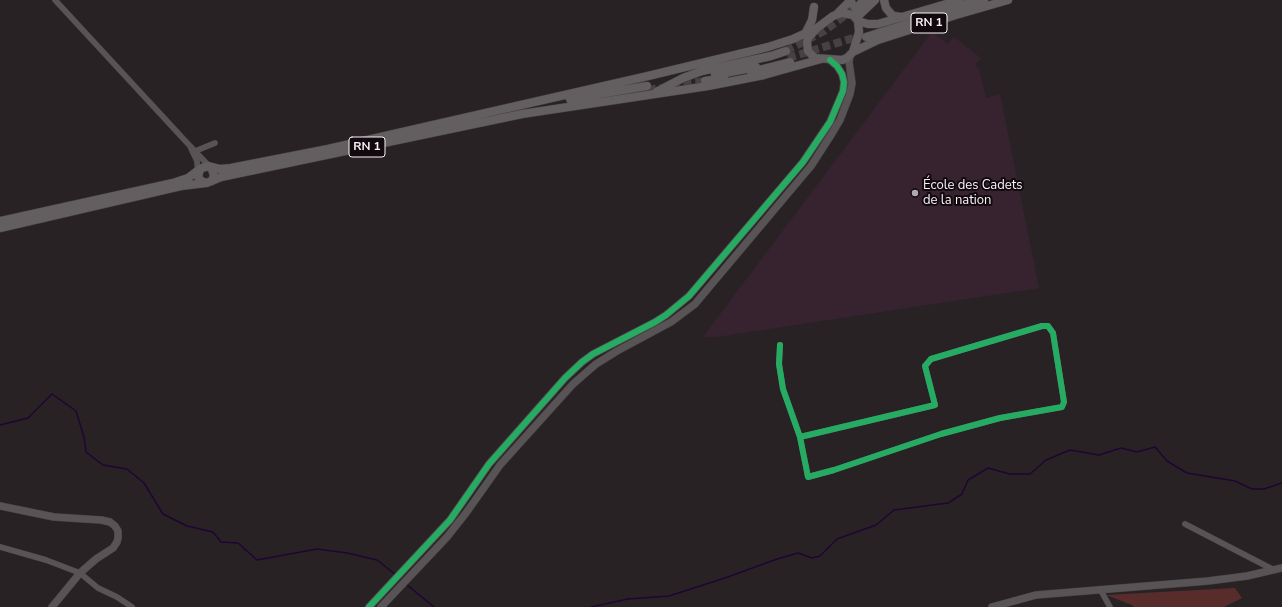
<!DOCTYPE html>
<meta charset="utf-8">
<style>
body{margin:0}
canvas{display:block;background:#282225}
</style>
<canvas width="1282" height="607"></canvas>
<script>
const context = document.querySelector('canvas').getContext('2d');
context.lineJoin = 'round';
function fillPath(path, color) { context.fillStyle = color; context.fill(path, 'evenodd'); }
const toPath = rows => new Path2D(rows.map(r => 'M' + r).join(''));
function strokePath(path, color, width, dash) { context.strokeStyle = color; context.lineWidth = width; context.lineCap = dash ? 'butt' : 'round'; context.setLineDash(dash || []); context.stroke(path); }
function label(font, color, halo, rows, align = 'center') {
  context.font = font + ' "Nunito Sans",sans-serif'; context.lineWidth = 4; context.setLineDash([]); context.textBaseline = 'middle'; context.strokeStyle = halo; context.fillStyle = color; for (const [text, x, y, turn = 0] of rows) {
    context.save(); context.translate(x, y); context.rotate((+turn || 0) * Math.PI / 180); context.textAlign = isNaN(turn) ? turn : align; if (halo) context.strokeText(text, 0, 0); context.fillText(text, 0, 0); context.restore();
  }
}
fillPath(toPath([
 [932,32,948,44,954,37,981,58,975,65,979,70,986,98,1000,94,1039,288,716,337,703,337]
]), '#36232f');
fillPath(toPath([
 [1235,588,1242,598,1224,607,1134,607,1132,605,1106,595]
]), '#592c2c');
strokePath(toPath([
 [0,425,28,418,52,394,76,411,84,437,86,452,103,465,127,469,144,483,163,514,187,526,213,532,221,542,238,543,257,560,317,549,347,553,377,560,396,575],
 [406,584,434,607],
 [591,607,628,599,669,596,725,578,777,559,798,553,812,558,820,556,837,539,876,525,894,510,948,503,962,494,968,480,988,468,1010,474,1030,474,1046,460,1070,450,1099,455,1121,448,1137,452,1155,447,1167,461,1187,473,1235,481,1252,489,1264,489,1282,483]
]), '#1e0533', 1.5);
strokePath(toPath([
 [786,51,824,31,859,5],
 [788,58,863,35],
 [648,90,705,81]
]), '#484144', 8, [8, 4]);
const minor = toPath([
 [55,0,190,146],
 [193,152,215,143],
 [198,173,197,161,190,146,210,167],
 [780,345,779,364,783,389,800,437,808,477,834,470,941,434,1000,418,1062,407,1064,402,1053,333,1048,326,1042,326,931,359,925,366,935,405,800,437],
 [1185,524,1274,570],
 [0,547,46,560,80,573,98,588,117,597,132,607],
 [1100,589,1110,607]
]);
const tertiary = toPath([
 [0,506,54,517,101,520,110,522,115,526,118,531,118,538,117,542,113,548,96,559,80,573,52,607],
 [369,607,450,520,489,464,565,378,582,362,593,354,655,322,666,315,689,296,803,162,830,122,843,91,844,82,842,74,837,66,830,60],
 [381,607,447,537,466,513,500,465,573,384,596,364,617,351,671,322,695,304,705,292,811,166,831,135,840,120,850,94,852,83,849,62,850,56],
 [992,607,1036,595,1208,581,1247,576,1282,568]
]);
const secondary = toPath([
 [850,1,860,14],
 [837,14,851,0],
 [856,18,875,0]
]);
const primary = toPath([
 [884,0,886,8,891,14,894,16,902,17],
 [859,5,865,0],
 [950,8,984,0],
 [842,13,853,15,858,21,859,32,853,52,847,58,842,60,815,58,808,51,807,42,808,38,817,28,833,16,842,13],
 [858,21,868,24,878,24,960,0],
 [805,34,812,20,814,7],
 [866,37,935,15,955,10],
 [853,52,878,40,956,15,1008,0],
 [751,72,790,62],
 [715,75,756,67],
 [705,81,724,78],
 [656,92,683,78,702,71,771,56,786,51],
 [570,99,647,86],
 [208,166,220,169,231,168,328,149,648,76,768,47,793,39,817,28],
 [212,181,214,176,212,169,207,166,200,169,198,177,201,181,207,183,209,182,221,177,522,114,708,86,764,75,821,59],
 [0,221,173,183,188,178,200,169],
 [0,228,181,186,206,183]
]);
strokePath(minor, '#454042', 6);
strokePath(tertiary, '#454042', 8);
strokePath(secondary, '#454042', 9);
strokePath(primary, '#454042', 9);
strokePath(minor, '#585455', 5.5);
strokePath(tertiary, '#585455', 7);
strokePath(secondary, '#635f60', 8);
strokePath(primary, '#635e5f', 8);
strokePath(toPath([
 [780,345,779,364,783,389,800,437,808,477,834,470,941,434,1000,418,1062,407,1064,402,1053,333,1048,326,1042,326,931,359,925,366,935,405,800,437],
 [369,607,450,520,489,464,565,378,582,362,593,354,655,322,666,315,689,296,803,162,830,122,843,91,844,82,842,74,837,66,830,60]
]), '#26ab63', 6);
for (const [x, y, r, color] of [
 [915,193,4,"#b1a9ad"]
]) { const dot = new Path2D(); dot.arc(x, y, r, 0, 2 * Math.PI); context.fillStyle = color; context.fill(dot); strokePath(dot, '#100a0e', 1.5); }
for (const [x, y, w] of [
 [929,23,36],
 [367,147,36]
]) { const box = new Path2D(); box.roundRect(x - w / 2, y - 10, w, 20, 3); context.fillStyle = '#100a0e'; context.fill(box); strokePath(box, '#fbf1f6', 1); }
label('bold 12px', '#fbf1f6', null, [
 ["RN 1",929,23],
 ["RN 1",367,147]
]);
label('13px', '#fbf1f6', '#100a0e', [
 ["École des Cadets",923,186],
 ["de la nation",923,201]
], 'left');
</script>
